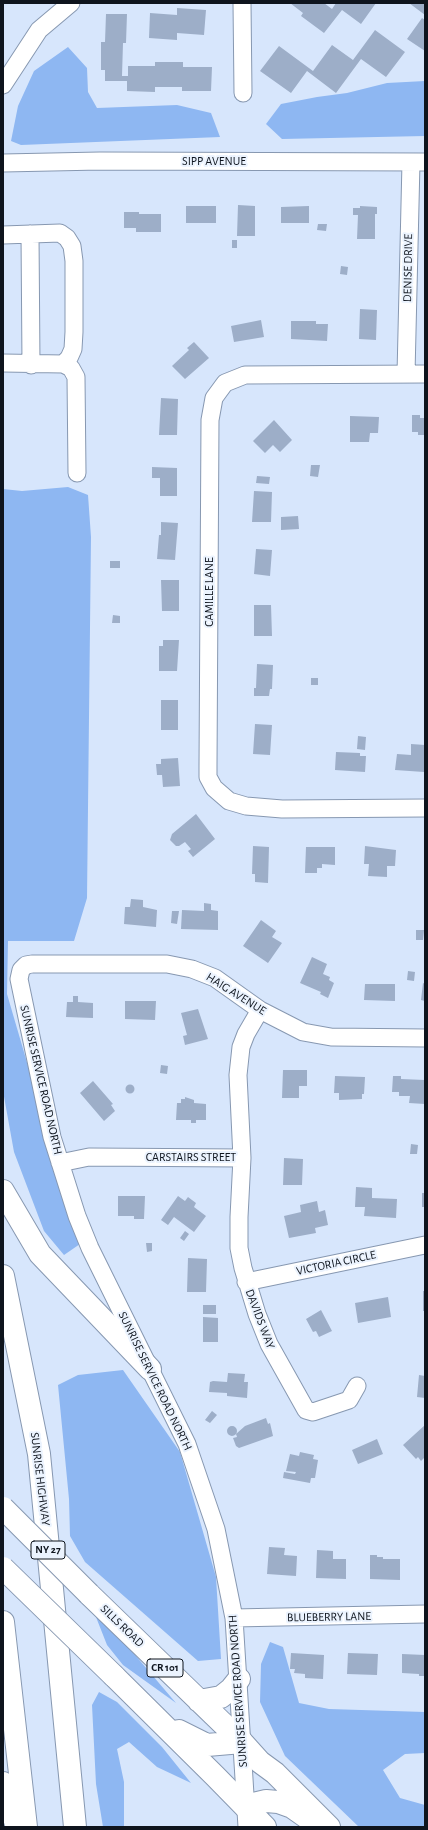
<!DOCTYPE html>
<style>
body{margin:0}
#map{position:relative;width:428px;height:1830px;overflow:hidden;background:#d7e6fc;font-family:"Alegreya Sans",sans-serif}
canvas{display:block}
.frame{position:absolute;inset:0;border:4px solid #0e141d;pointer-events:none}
</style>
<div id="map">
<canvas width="428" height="1830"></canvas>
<div class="frame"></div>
</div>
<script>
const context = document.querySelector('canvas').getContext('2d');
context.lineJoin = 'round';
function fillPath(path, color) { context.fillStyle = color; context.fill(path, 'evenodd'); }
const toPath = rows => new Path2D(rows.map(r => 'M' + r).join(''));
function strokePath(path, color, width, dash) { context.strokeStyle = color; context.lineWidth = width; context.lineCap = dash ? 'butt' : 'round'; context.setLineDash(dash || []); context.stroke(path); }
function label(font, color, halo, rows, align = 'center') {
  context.font = font + ' "Alegreya Sans",sans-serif'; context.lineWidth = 4; context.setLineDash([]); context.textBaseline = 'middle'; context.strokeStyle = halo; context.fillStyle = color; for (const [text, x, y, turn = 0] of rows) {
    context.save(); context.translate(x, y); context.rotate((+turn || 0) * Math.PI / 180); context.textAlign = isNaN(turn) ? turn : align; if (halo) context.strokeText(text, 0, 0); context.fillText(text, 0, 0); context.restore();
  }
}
fillPath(toPath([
 [68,47,87,68,88,92,97,108,177,105,211,113,220,137,21,145,11,141,18,106,34,71],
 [425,81,425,136,282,139,266,124,281,104,317,97,347,93,387,83],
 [68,487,88,495,91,537,87,898,74,941,8,941,7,994,80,1244,64,1255,44,1231,14,1152,3,1091,3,489,22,491],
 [123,1370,180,1452,216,1577,221,1659,198,1661,85,1562,70,1536,69,1499,58,1385,78,1375],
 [94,1612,118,1635,176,1703,123,1665,107,1645],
 [270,1642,283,1647,299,1703,329,1709,425,1712,425,1753,405,1754,383,1770,400,1798,425,1805,425,1827,359,1827,285,1756,260,1702,261,1664],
 [99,1692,117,1702,162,1747,191,1783,157,1767,129,1742,117,1749,124,1782,124,1827,103,1827,96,1784,92,1705]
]), '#8eb7f2');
fillPath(toPath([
 [290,3,324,3,332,9,336,3,376,3,361,24,342,10,324,33,301,16,303,13],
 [409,3,425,3,425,15],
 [177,8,206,10,204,35,177,33,177,40,149,38,150,13,177,15],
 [106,14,127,14,126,43,123,43,122,76,128,76,128,66,155,66,155,62,183,62,183,67,212,67,211,91,182,91,182,87,155,87,155,92,127,91,127,81,105,81,105,70,101,70,101,42,105,42],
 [422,18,425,20,425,51,407,39],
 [375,30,405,52,386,77,361,59,336,93,307,71,291,93,260,71,279,46,313,71,332,45,353,60],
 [238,205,255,206,255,236,237,236],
 [186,206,216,206,216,223,186,223],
 [309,206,309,223,281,223,281,207],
 [360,206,377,207,377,214,375,214,375,239,357,239,358,215,353,215,353,208,360,208],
 [124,212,139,212,139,214,161,214,161,232,136,232,136,228,124,228],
 [318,224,327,224,326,231,317,230],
 [232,240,237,240,237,248,232,248],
 [341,266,348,267,347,275,340,274],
 [360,309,377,310,376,340,359,339],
 [261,320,264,337,234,342,231,326],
 [291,321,316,321,316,324,328,324,327,341,291,339],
 [194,342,209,358,185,379,172,366,189,350,187,348],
 [161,398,178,399,177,435,159,435],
 [412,415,420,415,420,418,425,418,425,435,418,435,418,432,412,432],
 [350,416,379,417,378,433,370,433,369,442,350,442],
 [274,420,292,440,280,452,273,445,265,453,253,441],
 [311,465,320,465,318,477,310,476],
 [152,467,177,468,177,496,160,496,160,478,152,478],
 [257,476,270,477,269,484,256,483],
 [254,491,272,492,271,522,252,522],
 [298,516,299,529,281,530,281,517],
 [161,522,178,523,175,560,157,559,159,535,161,535],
 [256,549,272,550,270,576,254,574],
 [110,561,120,561,120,568,110,568],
 [161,580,179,580,179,611,162,611],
 [254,605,271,605,272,636,254,636],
 [113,615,120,616,120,623,112,623],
 [163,640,179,640,177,671,159,671,159,646,163,646],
 [257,664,273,665,272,689,270,689,269,696,254,696,254,688,256,688],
 [311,678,318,678,318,685,311,685],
 [161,700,178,700,178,730,161,730],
 [255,724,272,725,270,755,253,754],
 [358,736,366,737,365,750,357,749],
 [411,744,425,745,424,772,395,770,397,754,411,755],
 [336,752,360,753,360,756,366,756,365,772,335,770],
 [178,758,180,786,163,787,162,775,157,775,156,764,161,764,161,759],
 [196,814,215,839,193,857,188,851,191,849,185,842,179,846,176,846,170,840,172,834],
 [253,846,269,847,268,883,255,882,255,874,252,874],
 [365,846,396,850,395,866,387,866,387,877,368,876,369,864,364,864],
 [306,847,335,847,335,865,322,864,322,868,317,868,317,873,305,873],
 [131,899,143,900,143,907,157,910,156,927,124,924,125,907,130,907],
 [204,903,211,904,211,910,218,911,218,930,181,929,182,910,204,911],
 [172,911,179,911,177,924,171,923],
 [261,920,276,931,272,937,282,943,268,963,243,946],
 [416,930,424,930,423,940,416,940],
 [312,957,327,964,323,974,330,977,329,980,334,983,328,998,320,994,321,992,300,983],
 [408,971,415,972,414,981,407,980],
 [423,983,425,984,425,1001,421,1000],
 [365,984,395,984,395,1001,364,1000],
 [73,996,78,996,78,1002,93,1003,93,1018,66,1017,67,1002,73,1002],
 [125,1001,156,1001,155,1020,125,1019],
 [198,1009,208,1039,185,1045,183,1036,187,1035,181,1013],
 [161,1065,168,1066,167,1074,160,1073],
 [283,1070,307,1070,307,1086,299,1086,299,1098,282,1098],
 [335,1076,365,1077,364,1094,362,1094,362,1099,339,1100,339,1093,334,1093],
 [393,1076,401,1076,401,1079,425,1080,425,1104,409,1103,410,1096,399,1096,399,1092,392,1092],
 [93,1081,113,1104,111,1105,115,1111,104,1121,80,1093],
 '125.5 1089a4.5 4.5 0 1 1 9 0a4.5 4.5 0 1 1-9 0Z',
 [185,1097,194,1100,194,1103,206,1104,206,1120,196,1120,196,1123,191,1123,191,1120,176,1120,177,1103,181,1103,181,1099,185,1099],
 [411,1144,418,1145,417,1154,410,1154],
 [284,1158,303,1159,302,1185,283,1185],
 [356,1187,372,1188,372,1198,397,1199,396,1218,364,1216,365,1207,355,1207],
 [422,1193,425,1193,425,1207,422,1207],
 [118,1196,145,1196,144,1219,134,1219,134,1216,118,1216],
 [178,1196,185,1201,188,1197,196,1203,194,1207,206,1216,194,1232,174,1217,168,1225,161,1220],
 [317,1201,319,1212,325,1210,328,1225,315,1228,316,1233,289,1238,284,1216,301,1212,300,1205],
 [185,1231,189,1234,184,1241,180,1238],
 [146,1243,152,1243,152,1251,147,1252],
 [188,1258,207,1259,206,1292,187,1292],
 [423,1291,425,1291,425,1311,423,1311],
 [388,1297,391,1317,358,1323,355,1303],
 [203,1305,216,1305,216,1314,203,1314],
 [321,1310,332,1331,319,1337,316,1331,313,1332,306,1319],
 [203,1317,218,1318,218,1342,203,1342],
 [228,1373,245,1374,244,1382,248,1382,247,1398,227,1396,227,1393,209,1392,210,1382,213,1381,227,1382],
 [419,1375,425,1376,425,1398,417,1397],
 [212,1411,217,1415,210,1423,205,1420],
 [266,1418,268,1424,270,1423,273,1436,239,1448,236,1446,233,1438,237,1437,236,1434,245,1426],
 [425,1425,425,1457,421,1461,418,1457,416,1459,403,1445],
 '227 1431a5 5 0 1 1 10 0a5 5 0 1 1-10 0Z',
 [377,1439,383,1454,358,1464,352,1450],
 [300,1452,314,1455,313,1459,318,1460,315,1478,311,1478,310,1483,283,1478,284,1472,295,1474,296,1472,286,1471,290,1454,299,1456],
 [269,1547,285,1548,284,1555,297,1556,296,1576,267,1574],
 [317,1550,333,1551,333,1559,346,1559,346,1579,316,1578],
 [370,1555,377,1555,377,1557,383,1557,383,1559,400,1559,400,1580,370,1579],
 [291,1653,324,1655,323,1679,305,1678,305,1674,294,1673,295,1669,290,1669],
 [348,1653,378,1654,377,1675,347,1674],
 [402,1654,425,1655,425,1676,419,1676,419,1674,402,1673]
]), '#9daec8');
const minor = toPath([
 [242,3,243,93],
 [3,85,39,30,71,3],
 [3,163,100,161,425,162],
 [30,234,31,365],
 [3,235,60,233,67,238,72,246,74,261,74,332,73,349,69,358,63,364,3,363],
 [63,364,71,368,76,377,77,473],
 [406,374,411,162],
 [425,374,245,375,225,383,214,398,210,420,208,765,208,777,214,788,229,801,246,806,282,809,425,808],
 [260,1010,246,1034,241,1047,238,1075,242,1158,239,1217,239,1248,243,1268,257,1314,269,1344,306,1410,313,1412,349,1400,357,1386],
 [60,1163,89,1157,242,1158],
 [246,1282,425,1245],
 [234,1618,425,1614],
 [247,1827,234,1618,216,1529,187,1444,90,1248,77,1216,52,1137,19,979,21,970,26,965,32,964,167,964,192,969,215,978,260,1010,303,1032,331,1037,425,1038]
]);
const major = toPath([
 [89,1594,242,1742,260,1762,275,1773,329,1827],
 [114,1676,215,1776,265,1827],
 [199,1701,221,1697,231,1689,239,1679],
 [179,1731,207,1745,242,1742],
 [245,1806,266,1801,278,1802,292,1807,309,1819]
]);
const highway = toPath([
 [3,1191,40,1254,150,1369],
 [3,1276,39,1454,75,1827],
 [3,1622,26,1827],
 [3,1783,16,1824]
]);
strokePath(minor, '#8798b1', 19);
strokePath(major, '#8798b1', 24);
strokePath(highway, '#8798b1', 24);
strokePath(minor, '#fff', 17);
strokePath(major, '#fff', 22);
strokePath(highway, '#fff', 22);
const majorBridge = toPath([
 [3,1508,89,1594],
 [3,1568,114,1676]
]);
strokePath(majorBridge, '#8798b1', 24, []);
strokePath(majorBridge, '#fff', 22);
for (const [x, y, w] of [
 [48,1550,34],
 [165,1668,36]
]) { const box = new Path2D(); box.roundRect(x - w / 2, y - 9, w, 18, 3); context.fillStyle = '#ebf3fe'; context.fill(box); strokePath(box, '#0e141d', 1); }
label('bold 11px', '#0e141d', null, [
 ["NY 27",48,1550],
 ["CR 101",165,1668]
]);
label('12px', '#0e141d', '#ebf3fe', [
 ["SIPP AVENUE",214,161],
 ["DENISE DRIVE",408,268,-89],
 ["CAMILLE LANE",209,592,-90],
 ["HAIG AVENUE",236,994,32],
 ["SUNRISE SERVICE ROAD NORTH",41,1080,77],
 ["CARSTAIRS STREET",191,1157],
 ["VICTORIA CIRCLE",336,1263,-12],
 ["DAVIDS WAY",260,1319,69],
 ["SUNRISE SERVICE ROAD NORTH",155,1381,64],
 ["SUNRISE HIGHWAY",40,1479,83],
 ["BLUEBERRY LANE",329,1617,-1],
 ["SILLS ROAD",122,1626,44],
 ["SUNRISE SERVICE ROAD NORTH",238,1691,-94]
]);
</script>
